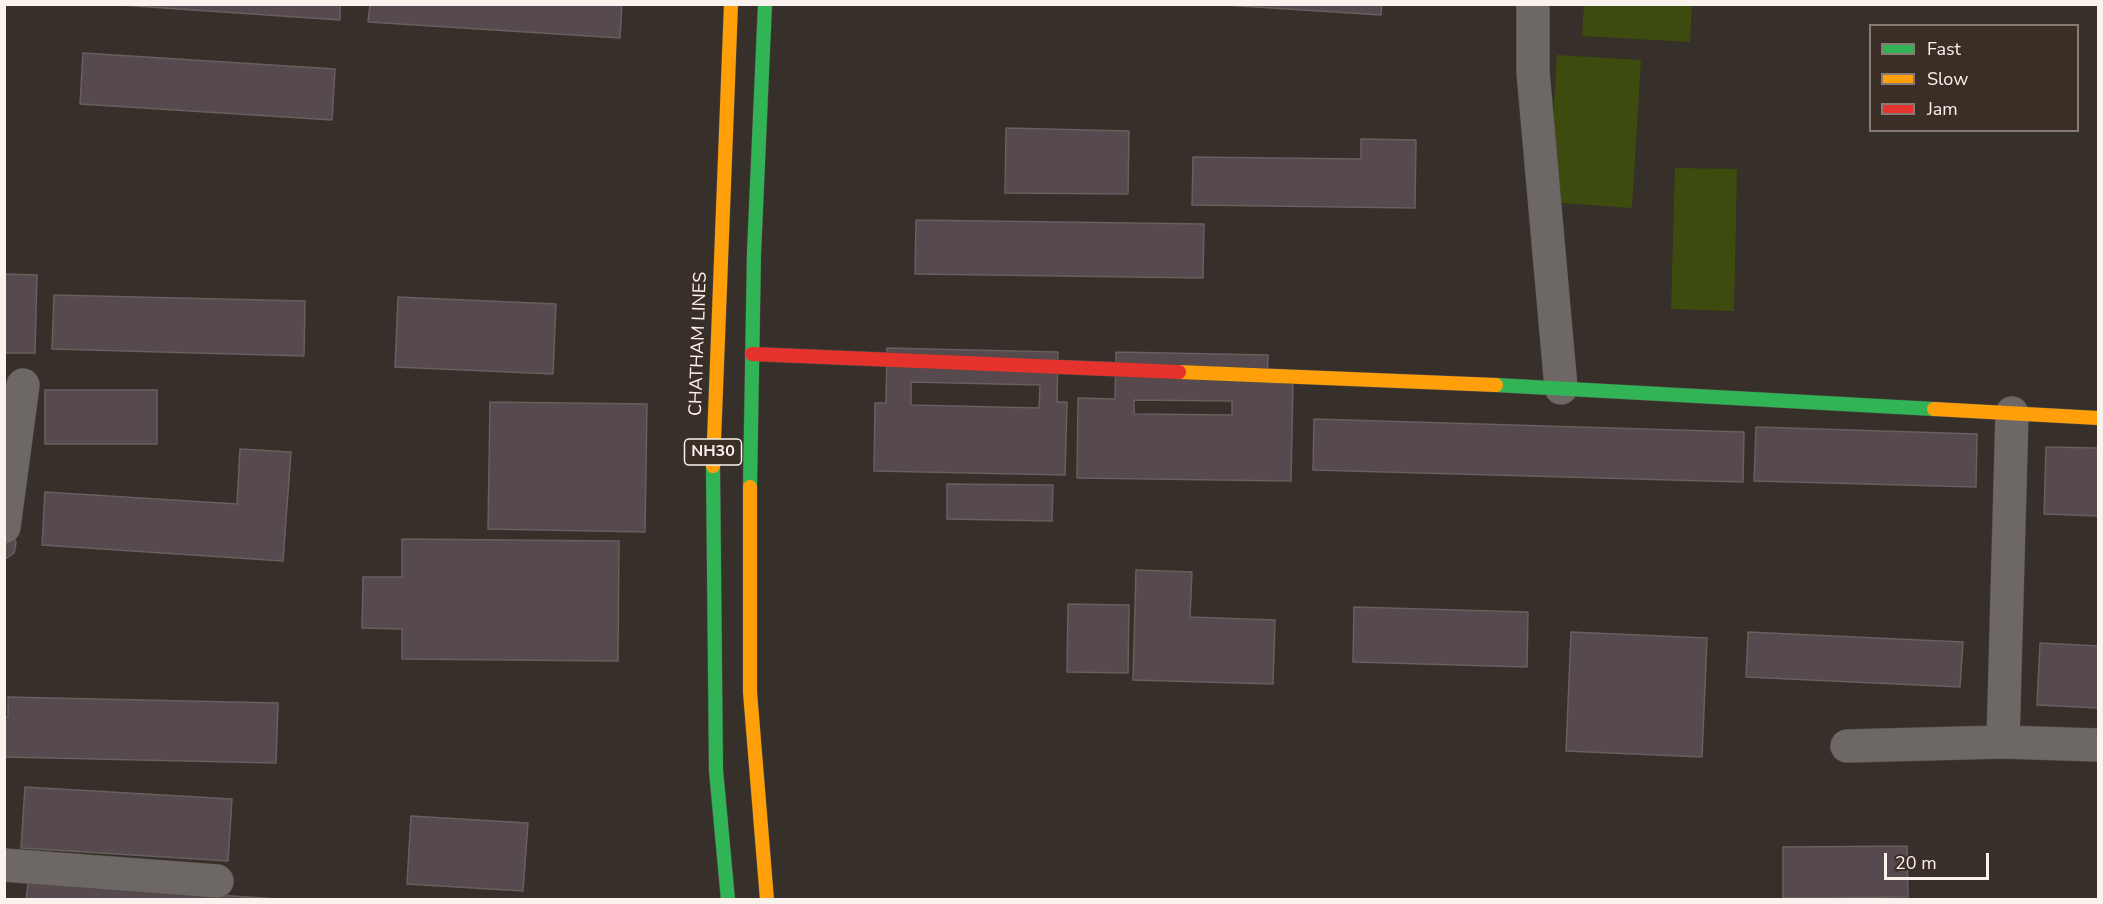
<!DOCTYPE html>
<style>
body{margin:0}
#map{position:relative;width:2103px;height:904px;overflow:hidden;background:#362f2a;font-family:"Nunito Sans",sans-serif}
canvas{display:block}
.frame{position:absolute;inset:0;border:6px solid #faf2ec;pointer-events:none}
.legend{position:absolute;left:1869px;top:24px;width:210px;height:108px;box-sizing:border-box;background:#3a2e26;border:2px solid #877c75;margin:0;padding:8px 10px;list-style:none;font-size:18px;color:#faf2ec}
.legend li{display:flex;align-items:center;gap:12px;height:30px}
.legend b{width:30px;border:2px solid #877c75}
.scale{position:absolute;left:1884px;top:853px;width:105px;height:27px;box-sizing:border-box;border:3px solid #faf2ec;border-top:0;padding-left:8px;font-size:18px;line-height:21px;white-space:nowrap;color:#faf2ec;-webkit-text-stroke:4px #3a2e26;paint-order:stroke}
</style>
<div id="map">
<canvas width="2103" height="904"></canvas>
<div class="frame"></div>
<ul class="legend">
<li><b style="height:8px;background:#30b455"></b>Fast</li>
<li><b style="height:8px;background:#ff9f0a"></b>Slow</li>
<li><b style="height:8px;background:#e5322d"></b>Jam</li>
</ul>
<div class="scale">20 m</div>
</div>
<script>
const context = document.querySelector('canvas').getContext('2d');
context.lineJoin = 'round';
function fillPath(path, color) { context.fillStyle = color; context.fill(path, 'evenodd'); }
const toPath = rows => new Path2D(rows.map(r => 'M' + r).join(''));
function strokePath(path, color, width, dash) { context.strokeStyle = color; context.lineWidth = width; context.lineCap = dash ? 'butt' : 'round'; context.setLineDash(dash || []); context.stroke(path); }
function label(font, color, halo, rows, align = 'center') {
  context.font = font + ' "Nunito Sans",sans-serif'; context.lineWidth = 4.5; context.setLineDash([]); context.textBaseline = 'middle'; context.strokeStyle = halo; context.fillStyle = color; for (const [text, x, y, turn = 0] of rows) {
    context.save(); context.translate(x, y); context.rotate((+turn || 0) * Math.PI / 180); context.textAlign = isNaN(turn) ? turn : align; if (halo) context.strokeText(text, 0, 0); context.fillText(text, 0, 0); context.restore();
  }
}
fillPath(toPath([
 [1584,5,1692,5,1690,42,1582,36],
 [1557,55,1641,60,1632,208,1548,202],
 [1675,168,1737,169,1734,311,1671,309]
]), '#3d4c0e');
const building = toPath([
 [105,4,340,4,340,20,105,4],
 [370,4,622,4,620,38,368,22,370,4],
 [1208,4,1382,4,1381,15,1208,4],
 [83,53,335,69,332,120,80,104,83,53],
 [1006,128,1129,131,1128,194,1005,193,1006,128],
 [1361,139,1416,140,1415,208,1192,205,1193,157,1361,159,1361,139],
 [916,220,1204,224,1203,278,915,274,916,220],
 [4,274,37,275,35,353,4,353,4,274],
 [54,295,305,301,304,356,52,349,54,295],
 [398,297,556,304,553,374,395,367,398,297],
 [887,348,1058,352,1057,402,1067,402,1065,475,874,471,875,403,886,403,887,348],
 [911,382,1040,385,1039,408,911,405,911,382],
 [1116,352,1268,355,1267,383,1293,383,1291,481,1077,478,1078,398,1115,399,1116,352],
 [1134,400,1232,401,1232,415,1134,414,1134,400],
 [45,390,157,390,157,444,45,444,45,390],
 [490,402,647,404,645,532,488,529,490,402],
 [1314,419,1744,432,1743,482,1313,470,1314,419],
 [1756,427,1977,434,1976,487,1754,481,1756,427],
 [2046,447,2098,448,2098,516,2044,514,2046,447],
 [240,449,291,452,283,561,42,545,45,492,237,504,240,449],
 [947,484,1053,485,1052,521,947,519,947,484],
 [4,530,15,539,16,543,14,553,4,560,4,530],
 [402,539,619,541,618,661,402,659,402,629,362,628,363,577,402,577,402,539],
 [1136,570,1192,572,1190,617,1275,620,1273,684,1133,680,1136,570],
 [1068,604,1129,605,1128,673,1067,672,1068,604],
 [1354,607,1528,612,1527,667,1353,662,1354,607],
 [1571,632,1707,638,1702,757,1566,751,1571,632],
 [1748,632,1963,642,1960,687,1746,677,1748,632],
 [2040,643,2098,646,2098,708,2037,705,2040,643],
 [8,697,278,703,276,763,4,757,4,717,8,717,8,697],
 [25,787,232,799,228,861,21,848,25,787],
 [411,816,528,823,523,891,407,884,411,816],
 [1907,846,1908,897,1783,898,1783,847,1907,846],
 [28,883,279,899,26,900,28,883]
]);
fillPath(building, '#564a4e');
strokePath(building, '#66605f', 1.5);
const street = toPath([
 [1533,4,1533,72,1561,388],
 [4,527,23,385],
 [2003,742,2098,745],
 [1847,746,2003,742,2012,413],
 [4,865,217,881]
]);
const fast = toPath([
 [1496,385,1934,409],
 [713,466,716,770,728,900],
 [750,487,754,253,765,4]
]);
const slow = toPath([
 [1179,372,1496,385],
 [1934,409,2098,418],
 [713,466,731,4],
 [750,487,750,692,767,900]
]);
const jam = toPath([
 [752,354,1179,372]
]);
strokePath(street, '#514c47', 34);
strokePath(fast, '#514c47', 15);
strokePath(slow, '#514c47', 15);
strokePath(jam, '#514c47', 15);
strokePath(street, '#6d6865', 33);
strokePath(fast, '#30b455', 14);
strokePath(slow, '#ff9f0a', 14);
strokePath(jam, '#e5322d', 14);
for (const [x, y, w] of [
 [713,452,57]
]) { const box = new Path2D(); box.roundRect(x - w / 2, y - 13, w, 26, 4.5); context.fillStyle = '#3a2e26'; context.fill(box); strokePath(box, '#faf2ec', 1.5); }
label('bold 16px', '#faf2ec', null, [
 ["NH30",713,452]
]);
label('18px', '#faf2ec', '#3a2e26', [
 ["CHATHAM LINES",699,344,-88]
]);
</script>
